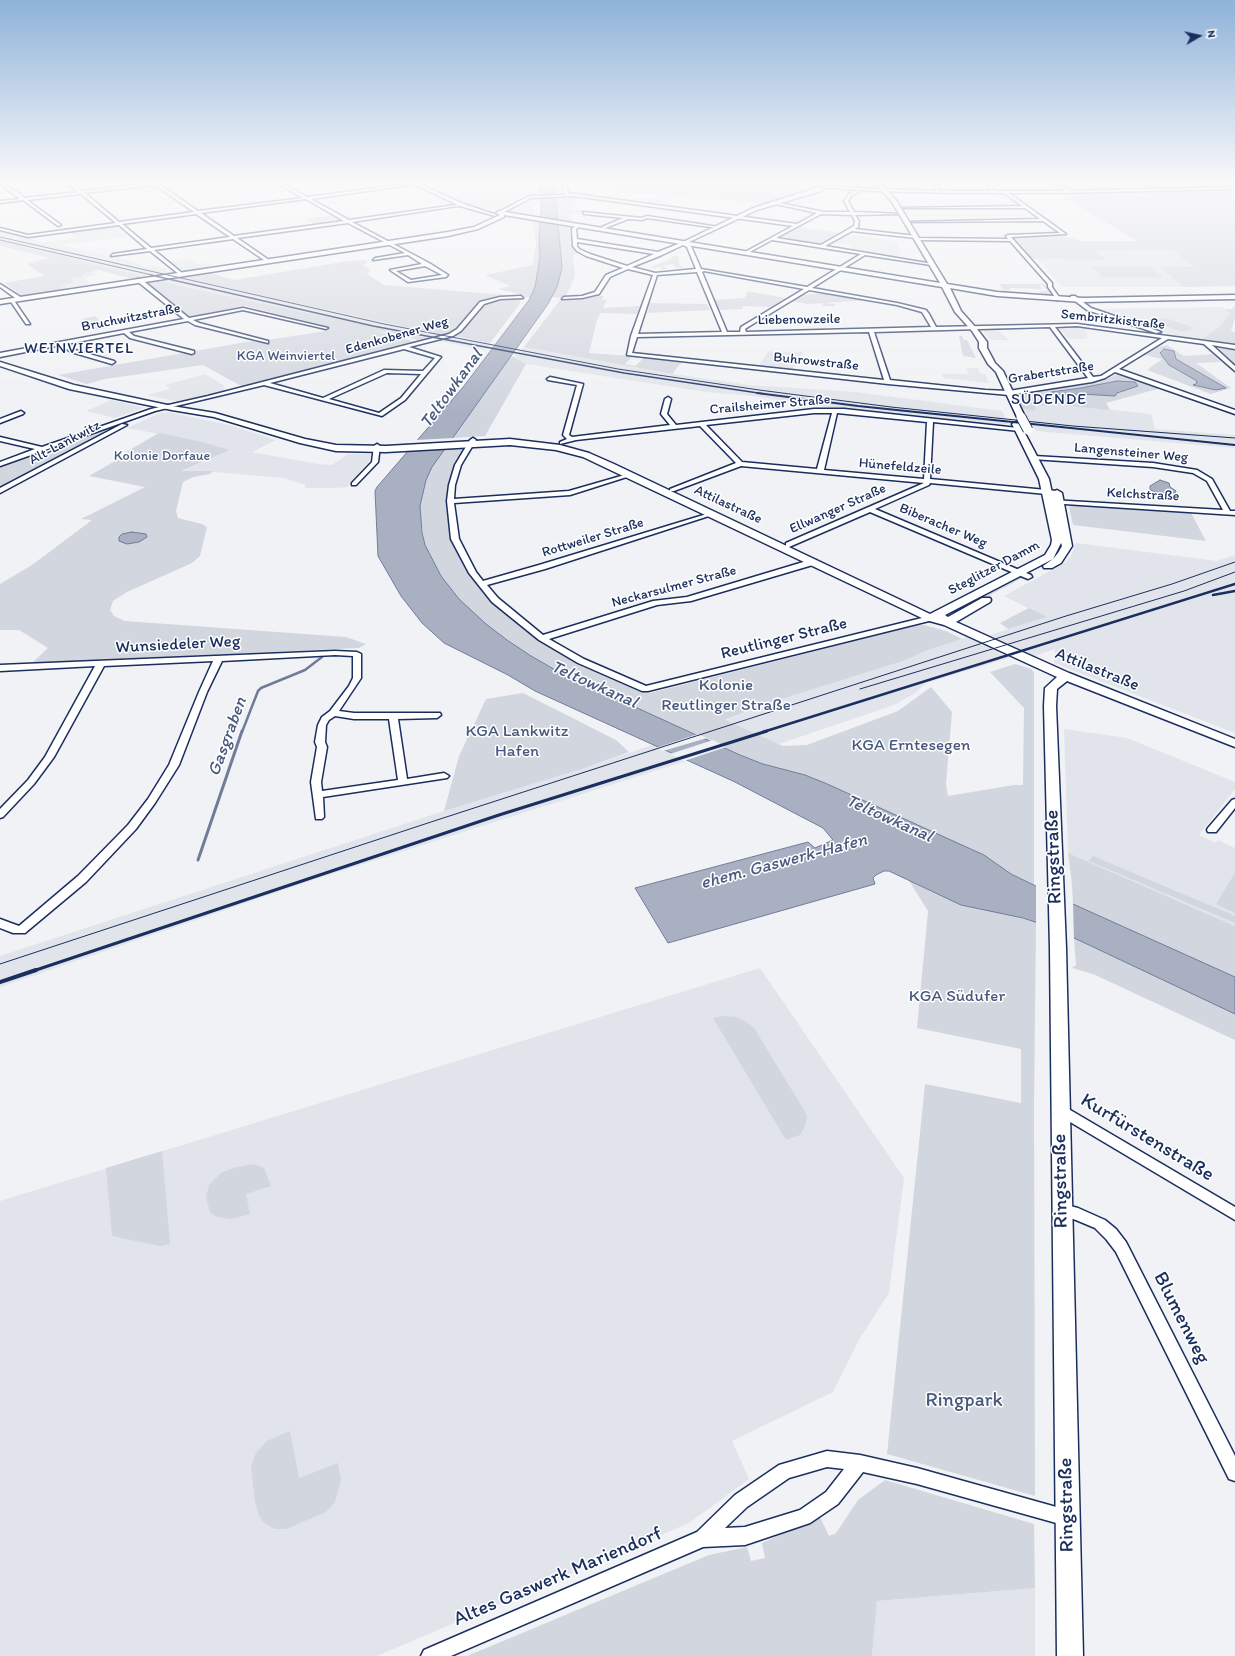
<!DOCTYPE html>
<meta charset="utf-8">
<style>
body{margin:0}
#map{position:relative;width:1235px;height:1656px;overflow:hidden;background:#f1f2f5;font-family:Itim,sans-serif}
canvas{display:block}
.north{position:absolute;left:1179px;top:16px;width:40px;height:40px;-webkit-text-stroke:3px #fff;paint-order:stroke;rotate:81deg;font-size:11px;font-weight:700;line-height:16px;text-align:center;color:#1b2f5e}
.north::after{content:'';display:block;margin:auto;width:14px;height:18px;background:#1b2f5e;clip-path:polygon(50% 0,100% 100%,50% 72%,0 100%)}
</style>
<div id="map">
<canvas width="1235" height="1656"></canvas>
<div class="north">N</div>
</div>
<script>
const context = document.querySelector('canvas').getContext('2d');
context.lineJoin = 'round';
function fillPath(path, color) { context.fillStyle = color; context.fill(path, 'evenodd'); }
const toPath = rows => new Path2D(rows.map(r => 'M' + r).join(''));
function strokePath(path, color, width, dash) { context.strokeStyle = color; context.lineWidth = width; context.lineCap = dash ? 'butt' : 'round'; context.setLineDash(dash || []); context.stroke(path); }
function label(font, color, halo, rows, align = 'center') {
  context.font = font + ' Itim,sans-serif'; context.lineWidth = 3; context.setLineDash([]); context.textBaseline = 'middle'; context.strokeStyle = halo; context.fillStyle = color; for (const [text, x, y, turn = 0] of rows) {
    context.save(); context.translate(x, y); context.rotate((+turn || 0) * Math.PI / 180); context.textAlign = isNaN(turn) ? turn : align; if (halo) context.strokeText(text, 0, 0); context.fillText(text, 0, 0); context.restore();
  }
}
fillPath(toPath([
 [454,182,532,182,533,196,526,196,501,210,496,210,478,207,453,199,428,187,456,184],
 [1056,182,1235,182,1235,187,1071,190],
 [521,204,534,205,534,214,531,217,506,212],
 [119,229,128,237,59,245,128,260,146,267,154,266,165,268,172,274,168,275,177,277,449,336,490,343,492,345,488,349,481,350,227,296,156,280,161,279,152,277,0,244,0,232,44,242,76,238,73,235],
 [849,234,896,241,900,250,897,252,903,253,896,257,862,252,848,250,854,246,834,243],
 [1172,250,1193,267,1161,267,1184,287,1062,287,1037,259,1106,260,1094,251],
 [190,259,198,264,208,263,213,267,184,271,170,262],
 [92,272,98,274,85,278,89,285,63,288,60,286,74,284,68,279,78,278,80,275],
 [1222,307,1230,314,1219,327,1201,340,1181,338,1097,309],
 [1076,327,1088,329,1086,332,1088,337,1085,339,1068,339,1059,328],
 [984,329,997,329,1009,340,991,340,984,333],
 [524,347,660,372,750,385,856,392,1002,411,1008,423,1000,427,835,408,753,396,706,392,526,364,513,357],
 [768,351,803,352,792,370,759,366],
 [966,368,978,368,981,374,985,374,989,383,944,378,942,374,969,374],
 [205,374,225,386,222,387,228,391,180,402,147,395,170,389,165,385],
 [111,400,141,407,141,409,115,418,86,411],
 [1018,400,1151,414,1155,429,1235,435,1235,448,1036,431,1027,416,1023,413],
 [168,412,229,425,276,440,252,452,317,464,332,465,348,454,368,454,371,455,370,460,347,487,335,488,305,488,306,485,283,478,204,471,183,473,180,472,230,450,203,442,127,428,160,413],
 [1076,543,1217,561,1235,555,1235,733,1054,663,1055,649,1035,656,990,635,1046,617,1004,596,1063,564,1071,556],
 [967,637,1009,658,926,683,914,694,894,705,779,744,725,721,766,704,903,661,928,650],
 [1064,729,1127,738,1235,782,1235,789,1199,835,1216,843,1218,840,1235,848,1235,926,1068,853],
 [652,745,686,761,316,879,0,987,0,956,444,811,585,768],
 [760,968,904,1178,889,1293,860,1338,833,1392,732,1441,749,1479,689,1523,377,1656,0,1656,0,1201],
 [1035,1588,1035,1656,872,1656,877,1601]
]), '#e1e4ea');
fillPath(toPath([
 [553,182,559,182,560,184,561,195,557,196,557,197,580,198,572,201,573,210,588,210,589,213,569,214,573,223,557,221],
 [568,182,622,183,845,182,832,186,812,188,764,203,674,196,654,204,645,203,661,195,622,193,609,199,603,198,622,190],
 [1235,189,1235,286,1184,287,1160,267,1193,267,1172,250,1095,251,1107,260,1030,259,1011,236,1060,234,1069,238,1076,238,1081,241,1137,241,1064,197,1074,197,1070,194,1078,192],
 [332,215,341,221,314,225,305,219],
 [533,221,540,222,539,268,535,287,530,297,524,297,524,295,498,289,510,286,485,275,533,265,536,244],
 [558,225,572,227,573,246,579,252,573,255,575,276,567,294,563,298,552,297,560,275],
 [113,226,119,229,73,235,68,232],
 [798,227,843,233,820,246,777,239],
 [0,241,127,272,152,277,133,279,98,270,81,275,83,276,78,278,69,279,74,283,60,286,63,288,74,288,23,296,4,283,44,276,27,264,50,258,0,246],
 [675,255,678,256,680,261,678,262,683,268,675,268,673,264,663,266,668,269,661,269,660,266,657,267,656,269,650,267,666,261],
 [365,260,368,262,363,265,372,271,367,272,369,274,367,274,384,285,506,295,493,297,480,301,456,330,443,335,177,277,206,272,234,280,348,261],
 [1092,266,1151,267,1163,278,1102,277],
 [156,280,227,296,432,339,421,342,411,338,373,330,416,342,243,387,203,365,105,379,87,384,58,375,252,341,262,343,271,341,267,340,326,331,322,330,331,327,245,306,190,317,157,292,146,281],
 [999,284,1045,284,1053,294,1041,294,1039,291,1047,291,1042,285,1039,285,1042,289,1010,288,1009,291,1003,290],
 [747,291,757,293,786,298,771,307,742,306,743,309,719,310,715,300,745,298],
 [826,293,868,300,823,303,835,304,835,306,823,306,822,303,807,304,791,301,802,295],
 [599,296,604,296,602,300,607,300,603,308,640,306,637,314,601,313,597,320,589,353,633,356,625,364,635,366,645,357,682,362,672,374,524,347,560,300,579,300],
 [503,298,521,298,519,305,490,343,455,336,462,331,484,304],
 [650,303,707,304,710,310,647,313],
 [1232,307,1235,307,1235,317,1231,331,1235,332,1235,345,1201,340,1219,327,1230,314,1224,309,1233,309],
 [95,316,104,326,107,328,94,330,82,319],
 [1165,318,1195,328,1181,332,1153,321],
 [959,336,962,336,964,340,967,340,976,358,963,356],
 [1167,345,1184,356,1212,354,1221,362,1196,363,1231,388,1211,394,1147,370,1162,359,1145,355,1158,347],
 [1164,349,1174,351,1176,359,1218,383,1216,390,1195,386,1197,381,1174,368,1161,355,1160,353],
 [1212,346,1235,349,1235,365],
 [510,357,513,357,526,364,485,436,452,438],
 [1120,373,1161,388,1106,403,1110,410,1050,404,1050,406,1036,405,1035,411,1034,411,1021,408,1016,396,1107,379],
 [1117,381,1135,382,1137,386,1117,393,1058,395,1053,391,1081,388],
 [127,420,128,421,0,489,0,465],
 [159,433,203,442,230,450,181,471,213,471,210,474,193,477,183,482,176,511,178,518,202,524,207,527,200,556,192,563,127,592,113,601,110,610,114,616,125,621,346,637,366,644,359,648,32,663,48,648,19,630,0,630,0,584,32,565,92,520,81,519,145,487,89,476,129,453,126,452],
 [467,447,449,484,447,502,450,505,451,525,476,579,476,582,523,625,623,682,650,693,918,625,924,625,946,631,962,639,928,650,903,661,766,704,725,720,783,746,807,745,898,711,931,687,952,712,946,784,948,796,1014,785,1023,785,1024,708,990,672,1015,664,1031,669,1034,672,1034,885,1011,874,984,855,825,783,805,775,763,764,740,755,589,686,531,656,486,625,459,599,441,576,425,545,421,520,420,506,426,480,432,467,444,449],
 [1075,504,1190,511,1206,541,1073,525,1069,507],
 [1020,576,1022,578,954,614,951,612],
 [1029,608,1047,617,1008,629,1000,623],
 [523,693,616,740,629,752,585,768,444,811,459,756,486,699],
 [1068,853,1235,926,1235,977,1073,904,1072,884],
 [1093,856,1235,916,1235,923,1089,861],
 [1235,873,1235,913,1216,904],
 [908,879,961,905,996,911,1036,922,1034,1106,1035,1496,887,1454,925,1084,1021,1103,1021,1049,917,1028,928,911],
 [1074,938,1235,1014,1235,1040,1093,974,1072,968,1076,965],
 [724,1016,736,1017,746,1022,754,1028,804,1110,807,1117,805,1126,800,1135,786,1140,713,1018],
 [162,1151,170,1244,160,1246,112,1236,106,1168],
 [254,1164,264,1168,271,1186,246,1194,250,1214,231,1219,217,1217,210,1212,206,1197,209,1185,221,1173,236,1167],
 [290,1431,299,1478,338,1463,341,1480,335,1502,326,1512,286,1529,275,1529,263,1522,259,1515,255,1502,251,1467,256,1453,267,1441],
 [885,1480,1034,1524,1035,1588,877,1601,872,1656,467,1656,709,1555,747,1547,751,1561,765,1558,762,1543,820,1517,829,1536,836,1533,858,1500]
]), '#d2d6df');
const water = toPath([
 [539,182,553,182,555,189,562,268,557,287,548,304,432,467,426,480,420,506,422,532,425,545,441,576,459,599,486,624,507,640,531,656,563,674,740,755,763,764,805,775,825,783,984,855,1011,874,1073,904,1235,977,1235,1014,1053,928,1023,918,961,905,889,871,884,871,876,875,873,878,875,884,668,943,635,888,808,842,815,848,833,840,823,828,735,782,535,691,508,675,444,643,422,623,401,596,378,556,375,491,377,487,464,386,529,300,535,287,540,257,539,243,541,207,539,182],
 [1164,349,1174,351,1176,359,1226,388,1216,390,1193,385,1196,384,1197,381,1169,365,1160,353,1164,349],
 [1117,381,1135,382,1138,386,1117,393,1115,396,1081,394,1058,395,1051,392,1081,388,1117,381],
 [1160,480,1169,483,1170,487,1176,491,1175,493,1161,494,1150,490,1150,486,1160,480],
 [132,532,146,534,147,537,139,542,127,544,119,541,119,537,122,534,132,532]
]);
fillPath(water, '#a8b0c2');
strokePath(water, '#707c9a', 1);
fillPath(toPath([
 [454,438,447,449,406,451,415,440],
 [698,734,707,738,663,751,656,748],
 [713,740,726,747,684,761,670,754],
 [1036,884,1073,902,1074,941,1036,924]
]), '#f1f2f5');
strokePath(toPath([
 [242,732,258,691,261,688,305,670,322,657]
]), '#707c9a', 2.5);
strokePath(toPath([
 [198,860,242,731]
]), '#707c9a', 3);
const minor = toPath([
 [0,182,19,193,24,198,78,192,67,182,71,182,82,191,159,182,171,182,159,184,198,211,303,198,276,182,281,182,307,197,420,182,431,182,311,199,349,220,462,204,464,205,352,222,429,263,448,275,446,277,408,282,390,270,422,264,408,255,373,260,375,258,405,253,348,223,237,238,269,260,267,262,233,239,154,250,182,273,180,275,150,251,111,256,113,254,147,249,119,225,28,237,0,230,0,228,28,235,116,223,81,194,27,200,61,225,58,226,23,200,0,203,0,201,20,199,0,184,0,182],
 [155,185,194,212,119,222,85,193,155,185],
 [306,199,344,221,234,236,201,213,306,199],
 [196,214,230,237,151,248,122,224,196,214],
 [425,266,442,275,411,280,396,271,425,266],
 [562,182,566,182,568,193,797,224,817,213,776,204,775,202,824,212,850,212,844,201,849,194,858,190,859,192,851,196,848,201,854,212,903,214,855,215,859,221,858,227,855,229,916,236,917,238,1008,239,1006,236,1008,235,1060,233,1043,221,904,222,1040,219,1025,208,896,208,1022,206,1003,192,1006,191,1066,234,1011,237,1052,283,1052,287,1061,300,1057,300,1048,287,1048,284,1010,241,917,240,916,238,852,231,825,246,933,264,931,265,865,255,812,288,897,303,926,310,929,314,936,327,1077,324,1235,345,1235,349,1212,345,1235,366,1235,371,1204,344,1168,339,1119,369,1235,410,1235,414,1115,372,1105,378,1092,382,1009,395,888,384,627,355,631,336,653,275,628,269,610,277,599,294,582,298,562,299,564,297,582,296,595,292,606,275,623,268,586,256,577,251,573,246,572,229,577,225,580,226,576,229,577,239,658,252,683,242,691,246,701,269,807,287,861,254,772,240,746,254,745,252,793,226,574,196,531,198,500,214,497,213,529,196,566,195,564,194,562,182],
 [821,214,852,215,855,221,854,226,821,245,776,238,821,214],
 [577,242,654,254,627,266,590,254,579,249,577,246,577,242],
 [683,245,687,247,696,269,655,273,632,267,662,255,683,245],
 [697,272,722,332,638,334,657,275,697,272],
 [702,272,704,271,804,289,741,327,740,332,727,332,702,272],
 [809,290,897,305,922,312,931,327,746,332,745,329,748,327,809,290],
 [1077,326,1162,338,1101,376,1093,377,1055,327,1077,326],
 [1050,327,1088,378,1009,391,985,390,890,380,874,332,1050,327],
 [869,332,884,380,632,353,637,337,869,332],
 [933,182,937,182,940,193,937,192,933,182],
 [985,182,989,182,995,193,993,193,985,182],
 [1050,182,1055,182,1072,192,1069,193,1050,182],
 [583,212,642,218,647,216,719,227,717,228,647,218,642,220,628,219,603,229,602,227,623,218,584,214,583,212],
 [137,279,141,279,189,318,243,308,328,328,326,329,243,310,193,320,199,323,268,341,268,343,195,325,188,321,129,332,134,336,194,351,194,353,192,354,130,338,124,333,67,344,75,350,114,361,115,362,112,364,71,352,61,345,0,357,0,353,184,319,137,281,137,279],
 [0,284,22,298,22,300,18,300,0,287,0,284],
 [521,296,523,298,500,299,484,304,461,331,453,336,409,347,441,357,405,400,382,416,264,385,155,411,0,466,0,462,35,449,0,441,0,437,42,447,151,409,208,396,449,334,457,329,480,302,500,297,521,296],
 [404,349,435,358,423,371,384,370,323,398,270,383,404,349],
 [387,373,421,374,401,398,379,413,329,399,387,373],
 [1071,296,1075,296,1091,308,1161,332,1156,333,1087,310,1071,298,1071,296],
 [9,299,13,299,30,324,26,324,9,299],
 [550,377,583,384,569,435,572,437,670,425,661,414,665,399,668,397,671,399,667,414,676,425,814,409,844,409,1027,429,1029,430,1029,432,933,422,930,479,1057,491,1060,493,1057,495,930,483,929,485,875,509,1031,575,1032,577,1028,579,870,512,789,547,786,547,786,543,924,483,741,466,674,491,670,491,670,489,736,463,700,426,576,440,560,444,560,442,567,439,563,435,577,385,548,380,547,379,550,377],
 [814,413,832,413,817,469,742,462,706,425,814,413],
 [837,413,927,422,924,479,824,470,837,413],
 [21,411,24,413,23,414,0,423,0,419,21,411],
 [122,424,127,425,0,493,0,488,122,424],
 [473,438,476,440,461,465,455,485,454,499,569,491,628,474,633,475,570,495,454,503,459,539,476,572,483,581,539,565,710,513,715,514,545,569,487,585,498,598,543,635,653,601,687,597,810,560,816,560,816,564,691,601,657,605,549,639,584,659,646,686,930,616,934,618,933,620,648,691,642,691,578,663,539,640,492,602,469,573,451,539,447,501,449,485,455,465,470,440,473,438],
 [377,444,380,446,378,462,356,485,352,485,352,483,372,462,374,446,377,444],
 [1034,456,1153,463,1197,470,1212,479,1230,511,1235,511,1235,515,1049,503,1048,502,1051,500,1223,510,1207,481,1193,473,1153,467,1032,459,1032,457,1034,456],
 [335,651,357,652,361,654,361,678,339,711,354,713,440,713,441,715,437,718,398,719,407,779,444,773,449,776,447,778,323,797,324,817,322,819,316,819,311,782,317,747,315,742,318,725,322,717,330,711,349,686,353,678,353,656,335,655,222,661,207,692,179,765,155,803,136,829,86,882,25,933,13,933,0,928,0,919,19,926,78,876,128,825,148,799,169,765,199,692,213,661,104,666,54,757,34,784,3,817,0,818,0,809,28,780,45,757,95,666,0,671,0,665,335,651],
 [335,716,354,719,389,719,398,780,322,791,321,782,327,747,325,742,326,725,329,720,335,716],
 [1235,799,1235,808,1216,832,1208,832,1207,830,1208,828,1232,800,1235,799],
 [1060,1104,1235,1207,1235,1220,1055,1113,1054,1109,1055,1105,1060,1104],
 [1062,1204,1078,1208,1105,1220,1116,1229,1126,1242,1235,1456,1235,1481,1229,1479,1116,1252,1106,1239,1095,1228,1076,1220,1057,1214,1055,1210,1057,1206,1062,1204],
 [827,1451,860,1455,917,1468,1067,1510,1073,1512,1075,1518,1073,1524,1067,1526,917,1484,863,1472,838,1504,810,1523,745,1545,703,1547,451,1656,421,1656,424,1650,697,1532,735,1495,779,1465,827,1451],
 [827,1467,844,1469,826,1492,800,1510,745,1527,725,1528,747,1507,789,1478,827,1467]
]);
const tertiary = toPath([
 [409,182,415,182,464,204,497,215,495,216,460,206,409,182],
 [832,186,874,189,955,191,1059,191,1235,187,1235,189,1059,193,955,193,874,191,832,188,822,189,821,191,757,210,685,244,681,243,753,208,819,187,832,186]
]);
const secondary = toPath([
 [874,182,879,182,896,200,947,284,997,292,1083,298,1235,295,1235,299,1083,302,997,296,950,288,961,311,977,329,987,342,987,348,995,363,1003,371,1025,417,1021,419,1017,417,996,372,988,364,979,348,979,342,972,331,955,312,942,287,504,215,504,217,478,229,448,236,0,304,0,300,448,232,474,227,500,215,496,213,499,211,940,283,892,202,874,182],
 [0,362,74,385,172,406,215,413,305,439,336,445,386,446,510,439,560,445,589,453,614,464,930,614,1045,555,1051,545,1052,540,1039,479,1012,424,1016,422,1019,422,1049,479,1056,512,1052,493,1057,490,1062,493,1072,546,1061,563,1052,568,1044,568,1043,566,1053,559,1058,553,1062,546,1061,543,1053,559,945,615,948,617,982,598,990,598,991,600,990,602,956,622,1069,673,1235,739,1235,747,1067,681,1057,689,1056,706,1066,948,1083,1656,1057,1656,1050,948,1044,706,1045,688,1057,677,944,625,926,620,583,457,556,450,510,445,386,452,336,451,300,443,214,417,172,410,69,389,0,366,0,362]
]);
strokePath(minor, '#1b2f5e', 3);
strokePath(tertiary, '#1b2f5e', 3);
strokePath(secondary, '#1b2f5e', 3);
fillPath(minor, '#fff');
fillPath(tertiary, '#fff');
fillPath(secondary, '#fff');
strokePath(toPath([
 [0,237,384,324,618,369,759,390,891,407,1073,426,1235,438],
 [860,689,1184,591,1235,572],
 [0,964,434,821,1066,616,1172,584,1235,562]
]), '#1b2f5e', 1);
strokePath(toPath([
 [0,240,156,276]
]), '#1b2f5e', 1);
strokePath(toPath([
 [151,275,373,326,624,373,765,394]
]), '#1b2f5e', 1.5);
strokePath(toPath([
 [757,393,858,406,1235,445]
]), '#1b2f5e', 2);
strokePath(toPath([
 [1213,595,1235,591],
 [763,732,1235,584]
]), '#1b2f5e', 2.5);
strokePath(toPath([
 [33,971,499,815,767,731]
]), '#1b2f5e', 3);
strokePath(toPath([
 [0,982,36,970]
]), '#1b2f5e', 4);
const secondaryBridge = toPath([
 [1021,417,1028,430]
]);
strokePath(secondaryBridge, '#1b2f5e', 11, []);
strokePath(secondaryBridge, '#fff', 9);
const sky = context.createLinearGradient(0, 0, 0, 414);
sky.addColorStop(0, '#8eb2d9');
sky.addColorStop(0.44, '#f9f9fa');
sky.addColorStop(1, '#f9f9fa00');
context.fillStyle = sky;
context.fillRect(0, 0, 1235, 414);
label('14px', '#1b2f5e', '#fff', [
 ["Bruchwitzstraße",131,318,-11],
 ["Liebenowzeile",799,320,-1],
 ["Sembritzkistraße",1113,320,6],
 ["Edenkobener Weg",397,336,-16],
 ["Buhrowstraße",816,362,6],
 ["Grabertstraße",1051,373,-9],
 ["Crailsheimer Straße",770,405,-5],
 ["Alt-Lankwitz",65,443,-28],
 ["Langensteiner Weg",1131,453,5],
 ["Hünefeldzeile",900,467,5],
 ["Kelchstraße",1143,495,3],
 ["Attilastraße",728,505,25],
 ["Ellwanger Straße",838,509,-24],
 ["Biberacher Weg",943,526,23],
 ["Rottweiler Straße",593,538,-17],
 ["Steglitzer Damm",994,568,-28],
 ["Neckarsulmer Straße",674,587,-15]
]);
label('14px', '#49597e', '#fff', [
 ["KGA Weinviertel",286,356],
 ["Kolonie Dorfaue",162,456]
]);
context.letterSpacing = '1px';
label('16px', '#1b2f5e', '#fff', [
 ["WEINVIERTEL",79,349],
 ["SÜDENDE",1049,400]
]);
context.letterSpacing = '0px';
label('17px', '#1b2f5e', '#fff', [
 ["Reutlinger Straße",784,639,-14],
 ["Wunsiedeler Weg",178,645,-3],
 ["Attilastraße",1097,670,22]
]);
label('17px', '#49597e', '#fff', [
 ["Kolonie",726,686],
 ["Reutlinger Straße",726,706],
 ["KGA Lankwitz",517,732],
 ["Hafen",517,752],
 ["KGA Erntesegen",911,746],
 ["KGA Südufer",957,997]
]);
label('italic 18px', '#4c5c81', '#fff', [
 ["Teltowkanal",452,389,-54],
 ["Teltowkanal",594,685,24],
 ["Gasgraben",228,737,-70],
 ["Teltowkanal",889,819,24],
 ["ehem. Gaswerk-Hafen",784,862,-15]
]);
label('20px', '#1b2f5e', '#fff', [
 ["Ringstraße",1054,857,-92],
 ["Kurfürstenstraße",1147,1138,31],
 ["Ringstraße",1061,1181,-91],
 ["Blumenweg",1181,1318,63],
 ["Ringstraße",1067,1505,-91],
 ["Altes Gaswerk Mariendorf",558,1577,-23]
]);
label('20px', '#49597e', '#fff', [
 ["Ringpark",964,1401]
]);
</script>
